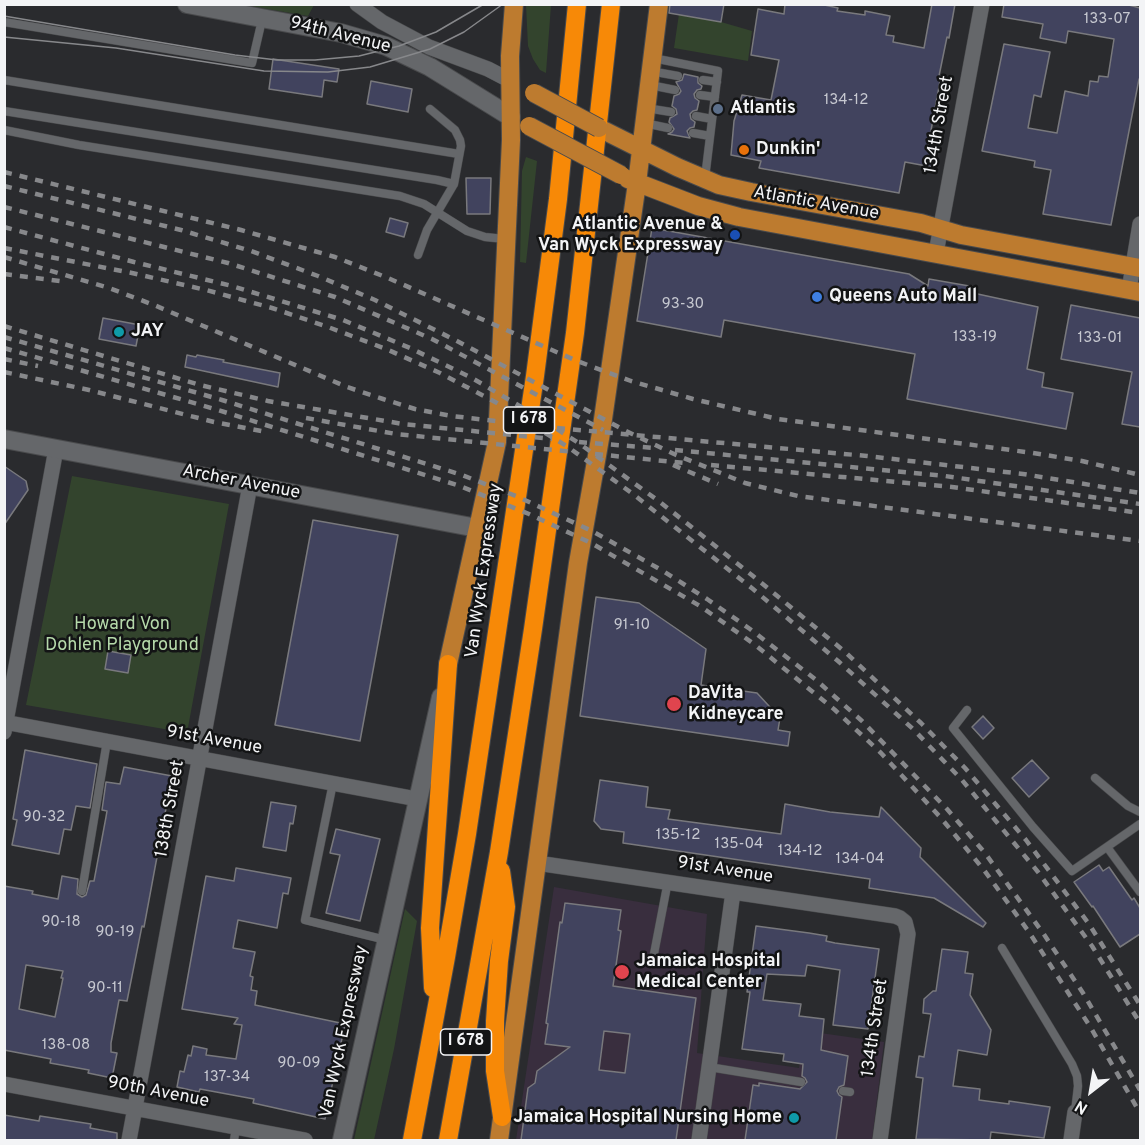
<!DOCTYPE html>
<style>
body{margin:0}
#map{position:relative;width:1145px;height:1145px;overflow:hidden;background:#2a2b2e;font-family:Overpass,sans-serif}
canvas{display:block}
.frame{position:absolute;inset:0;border:6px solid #f3f4f6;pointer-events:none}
.north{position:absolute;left:1061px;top:1061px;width:60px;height:60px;-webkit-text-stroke:4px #131415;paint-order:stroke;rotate:211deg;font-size:16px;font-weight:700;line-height:24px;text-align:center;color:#f3f4f6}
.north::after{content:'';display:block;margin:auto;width:21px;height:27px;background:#f3f4f6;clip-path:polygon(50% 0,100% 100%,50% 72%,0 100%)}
</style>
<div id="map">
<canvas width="1145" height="1145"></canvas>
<div class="frame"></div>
<div class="north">N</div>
</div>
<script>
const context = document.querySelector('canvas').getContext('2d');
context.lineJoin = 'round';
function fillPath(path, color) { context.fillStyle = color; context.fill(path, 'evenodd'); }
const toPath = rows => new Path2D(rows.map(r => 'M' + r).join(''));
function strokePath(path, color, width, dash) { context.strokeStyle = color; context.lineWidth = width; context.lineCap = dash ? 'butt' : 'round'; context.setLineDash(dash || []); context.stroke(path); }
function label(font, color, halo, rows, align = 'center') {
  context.font = font + ' Overpass,sans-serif'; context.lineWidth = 5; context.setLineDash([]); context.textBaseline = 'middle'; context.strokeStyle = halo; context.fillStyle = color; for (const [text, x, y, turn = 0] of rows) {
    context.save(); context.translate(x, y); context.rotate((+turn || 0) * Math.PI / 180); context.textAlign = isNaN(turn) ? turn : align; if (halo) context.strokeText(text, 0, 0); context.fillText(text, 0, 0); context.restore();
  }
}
fillPath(toPath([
 [554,887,707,914,697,1053,799,1068,806,1031,884,1042,872,1140,516,1140]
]), '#392e3e');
fillPath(toPath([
 [244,5,314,5,308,16],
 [526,5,551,5,546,73,540,70,533,59,528,46],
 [679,14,721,22,752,31,748,61,674,48],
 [526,157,537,161,526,263,520,262,522,171],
 [72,476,229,504,187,733,26,705],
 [405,909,417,921,394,1049,374,1140,354,1140]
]), '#33442d');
const building = toPath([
 [670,4,724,4,721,22,669,13,670,4],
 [785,4,820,4,838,8,837,11,865,15,865,11,890,16,886,35,894,36,893,42,924,48,932,4,955,4,949,38,947,37,939,76,941,76,928,147,935,148,932,167,905,162,899,193,759,168,761,161,731,155,734,121,742,95,771,100,779,60,751,55,758,9,784,14,785,4],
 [1004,4,1125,4,1140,8,1140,79,1139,79,1111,225,1043,214,1051,170,1034,167,1035,161,982,151,1004,44,1050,52,1041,97,1034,95,1028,128,1057,133,1065,91,1088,96,1090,81,1098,82,1099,76,1108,77,1114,39,1068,31,1066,43,1040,38,1043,24,1002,17,1004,4],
 [273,59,339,69,337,82,324,80,322,97,269,89,273,59],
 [684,74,698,77,698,83,702,86,701,89,697,90,694,94,695,98,699,101,697,110,693,111,690,114,691,119,695,122,694,127,690,128,687,131,690,138,668,134,672,132,674,129,669,122,670,118,677,114,676,109,672,106,674,96,679,94,681,91,676,82,682,80,684,74],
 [371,81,412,89,408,112,367,104,371,81],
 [466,178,491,178,490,214,467,214,466,178],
 [390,218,408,223,404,237,386,232,390,218],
 [652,228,909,274,928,286,929,279,975,287,973,293,1038,307,1027,369,1044,373,1042,387,1073,393,1066,429,907,399,915,354,724,320,721,337,637,321,652,228],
 [1071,305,1140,318,1140,427,1122,424,1132,372,1061,359,1071,305],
 [103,318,140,325,136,346,99,339,103,318],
 [187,355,196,357,197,355,224,360,223,362,280,373,278,387,185,367,187,355],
 [4,466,26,481,28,490,4,525,4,466],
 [313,520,398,535,360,741,275,725,313,520],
 [596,597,639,603,706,649,701,685,757,693,780,718,778,730,790,732,788,746,580,716,596,597],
 [108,651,131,655,128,673,105,669,108,651],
 [983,716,994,728,983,739,972,727,983,716],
 [25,750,97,764,90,808,76,806,71,830,64,829,59,854,12,845,17,820,13,819,25,750],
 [1032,760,1049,778,1029,797,1012,778,1032,760],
 [124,767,172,776,144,927,142,926,127,1001,119,1000,111,1043,111,1052,117,1053,112,1078,88,1073,89,1070,50,1063,51,1059,4,1050,4,886,33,891,32,894,58,899,62,876,78,879,77,894,82,897,86,895,90,881,94,881,106,817,107,811,102,810,106,782,120,784,124,767],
 [26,965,63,971,61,978,63,978,55,1017,19,1009,26,965],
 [600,780,648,787,646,807,670,810,668,819,781,834,785,804,830,812,879,817,881,807,921,848,920,857,986,923,983,927,934,898,869,888,870,879,623,843,624,832,601,829,594,821,600,780],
 [271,802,296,806,293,824,290,823,286,851,263,847,271,802],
 [336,829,380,839,360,921,326,913,340,855,330,853,336,829],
 [1099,865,1103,871,1109,867,1132,900,1134,898,1140,908,1140,934,1120,947,1093,906,1092,907,1074,882,1099,865],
 [236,868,291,878,288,894,283,893,277,928,238,920,233,948,255,952,250,976,253,977,251,990,257,991,255,1005,345,1024,325,1119,253,1103,254,1099,200,1089,199,1092,177,1087,180,1071,184,1072,188,1055,191,1056,193,1046,207,1049,206,1055,236,1059,242,1025,234,1024,238,1018,182,1009,206,876,234,881,236,868],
 [565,903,621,910,618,930,621,931,613,986,696,998,676,1140,521,1140,528,1088,535,1083,537,1071,570,1047,545,1044,548,1024,546,1023,560,922,562,923,565,903],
 [604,1031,630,1034,625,1073,599,1070,604,1031],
 [756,926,809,933,827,936,826,941,835,943,879,949,868,1029,833,1025,840,970,807,965,805,976,767,974,763,1000,801,1004,799,1016,824,1019,821,1050,848,1056,844,1085,839,1087,837,1091,839,1095,842,1097,836,1140,745,1140,753,1085,759,1086,759,1083,800,1089,807,1082,805,1078,802,1076,803,1064,783,1061,784,1054,742,1049,750,992,747,992,756,926],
 [942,949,968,952,965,973,973,974,970,995,991,1030,987,1055,958,1050,953,1086,980,1089,979,1100,1009,1104,1009,1101,1050,1107,1044,1138,991,1132,990,1140,916,1139,923,1078,916,1077,919,1056,924,1057,931,1014,923,1013,924,999,933,991,936,991,942,949],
 [4,1115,39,1121,40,1116,91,1124,90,1128,117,1133,117,1140,4,1140,4,1115]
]);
fillPath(building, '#41435e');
strokePath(building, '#79797d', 1.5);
const lane = toPath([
 [4,22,252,63,262,20],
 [653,58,718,71,705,178],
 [650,71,678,76],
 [4,80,459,154],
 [703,80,717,82],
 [650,85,675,90],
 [700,95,715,97],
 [646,108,671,112],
 [4,111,437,180,454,184],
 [696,116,712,119],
 [644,123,668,128],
 [4,130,79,145,400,196,424,204,467,231,485,237,505,239],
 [693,133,710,136],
 [418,255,427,230,454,184,461,146,460,140,455,130,430,109],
 [967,710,953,728,1033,827,1072,871,1140,824],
 [1095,778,1128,806,1140,812],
 [333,783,305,920,386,940],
 [1107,847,1140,892],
 [82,891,107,741],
 [1002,948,1072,1064,1077,1076,1078,1086,1075,1112],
 [653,959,668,881],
 [709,1067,801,1082],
 [843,1091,850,1092],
 [234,1140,236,1128]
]);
const street = toPath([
 [357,4,382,22,429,47,488,69,511,81],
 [936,253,982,4],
 [1129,290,1140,224],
 [4,722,417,799],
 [4,732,56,449],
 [537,863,895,916,900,918,905,922,908,934,880,1140],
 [4,1084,305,1140],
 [129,1140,250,485],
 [699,1140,733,892],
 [1071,1140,1075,1112]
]);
const secondary = toPath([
 [187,4,341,33,386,46,430,67,511,117],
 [4,439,477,528],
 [342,1140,441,697]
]);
const primary = toPath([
 [599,128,677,167,719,185,751,192,921,223,961,235,1140,268],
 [628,179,698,206,739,217,1140,292],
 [448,664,497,442,511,140,510,56,514,4],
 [499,1140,578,563,601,433,637,183,659,4]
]);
const highway = toPath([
 [501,871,506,907,499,961,495,1021,495,1071,502,1117],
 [433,988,430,928,448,664],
 [412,1140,446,957,467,834,535,376,558,199,577,4],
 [448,1140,499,852,533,629,575,333,611,4]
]);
strokePath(lane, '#494a4c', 9);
strokePath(street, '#494a4c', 16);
strokePath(secondary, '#494a4c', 20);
strokePath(primary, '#494a4c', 20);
strokePath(highway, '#494a4c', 20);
strokePath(lane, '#65676a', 8);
strokePath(street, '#65676a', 15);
strokePath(secondary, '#65676a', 18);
strokePath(primary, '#bd7b2f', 18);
strokePath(highway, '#f78907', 18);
strokePath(toPath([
 [4,16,235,55,277,60,315,60,359,56,399,46,436,32,484,4],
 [4,37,116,48,264,71,328,72,370,67,430,49,464,32,503,4]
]), '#87888b', 1.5);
strokePath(toPath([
 [4,172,241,230,335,257,388,278,577,361,631,381,693,399,778,419,1033,453,1082,461,1140,475],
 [4,186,181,230,251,251,318,276,375,300,455,340,626,431,674,454,745,483,798,496,1140,541],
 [4,207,228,263,335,297,432,339,603,430],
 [4,227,134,262,232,286,343,320,410,348,472,378,540,418,580,444,660,502,753,576,844,651,921,723,965,768,1026,840,1089,924,1140,1005],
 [4,248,132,273,206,290,272,308,328,327,386,349,440,373,497,403,568,447,633,494,753,589,838,661,913,729,962,780,1038,872,1092,946,1140,1023],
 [4,257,109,288,154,305,347,387,383,399,415,409,452,416,530,425],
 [4,274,60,281],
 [4,326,200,385,268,401,403,424,552,439],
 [4,337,222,400,462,475,516,496,592,531,663,571,707,599,750,629,815,679,862,721,947,809,985,853,1043,933,1083,993,1140,1090],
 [4,348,218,410,460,486,529,514,591,543,700,606,754,644,835,710,881,753,941,818,984,870,1029,932,1091,1028,1140,1113],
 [4,359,38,366],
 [4,372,89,390,214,422,267,432],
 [306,418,396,434,574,452],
 [557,428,867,456,1023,474,1140,493],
 [579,442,654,448],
 [675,450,945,476,1140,504],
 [595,454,684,463],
 [673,465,718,484],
 [711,465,952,487,1140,513]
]), '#87888b', 4.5, [8, 8]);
const primaryBridge = toPath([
 [534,93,599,128],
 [529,126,621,175]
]);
strokePath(primaryBridge, '#494a4c', 20, []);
strokePath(primaryBridge, '#bd7b2f', 18);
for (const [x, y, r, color] of [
 [718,109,6,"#5c6f8a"],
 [744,150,6,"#e8710a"],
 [735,235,6,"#1a4fb4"],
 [817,297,6,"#3f7fe0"],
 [119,332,6,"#0f9aa8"],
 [674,704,8,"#e0444e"],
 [622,972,8,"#e0444e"],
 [794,1118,6,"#0f9aa8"]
]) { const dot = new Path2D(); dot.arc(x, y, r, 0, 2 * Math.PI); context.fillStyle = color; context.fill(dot); strokePath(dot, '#131415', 2); }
label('15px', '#c6c8d0', null, [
 ["133-07",1107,20],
 ["134-12",846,101],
 ["93-30",683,305],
 ["133-19",975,338],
 ["133-01",1100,339],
 ["91-10",632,626],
 ["90-32",44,818],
 ["135-12",678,836],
 ["135-04",739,845],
 ["134-12",800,852],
 ["134-04",860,860],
 ["90-18",61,923],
 ["90-19",115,933],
 ["90-11",105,989],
 ["138-08",66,1046],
 ["90-09",299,1064],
 ["137-34",227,1078]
]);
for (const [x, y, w] of [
 [529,420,51],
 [466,1042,51]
]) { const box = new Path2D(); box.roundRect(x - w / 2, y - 13, w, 26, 4.5); context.fillStyle = '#131415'; context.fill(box); strokePath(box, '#f3f4f6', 1.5); }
label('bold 16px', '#f3f4f6', null, [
 ["I 678",529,420],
 ["I 678",466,1042]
]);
label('18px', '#f3f4f6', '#131415', [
 ["94th Avenue",340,36,14],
 ["134th Street",940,125,-80],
 ["Atlantic Avenue",816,204,10],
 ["Archer Avenue",241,483,11],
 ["Van Wyck Expressway",485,571,-82],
 ["91st Avenue",214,741,10],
 ["138th Street",171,809,-80],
 ["91st Avenue",725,871,9],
 ["134th Street",876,1028,-82],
 ["Van Wyck Expressway",345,1032,-78],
 ["90th Avenue",158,1093,11]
]);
label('bold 18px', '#f3f4f6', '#131415', [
 ["Atlantis",730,109],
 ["Dunkin'",756,150],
 ["Atlantic Avenue &",723,225,"right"],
 ["Van Wyck Expressway",723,246,"right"],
 ["Queens Auto Mall",829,297],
 ["JAY",131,332],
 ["DaVita",688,694],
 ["Kidneycare",688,715],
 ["Jamaica Hospital",636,962],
 ["Medical Center",636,983],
 ["Jamaica Hospital Nursing Home",782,1118,"right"]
], 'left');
label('18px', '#b5d9aa', '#131415', [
 ["Howard Von",122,625],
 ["Dohlen Playground",122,646]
]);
</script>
